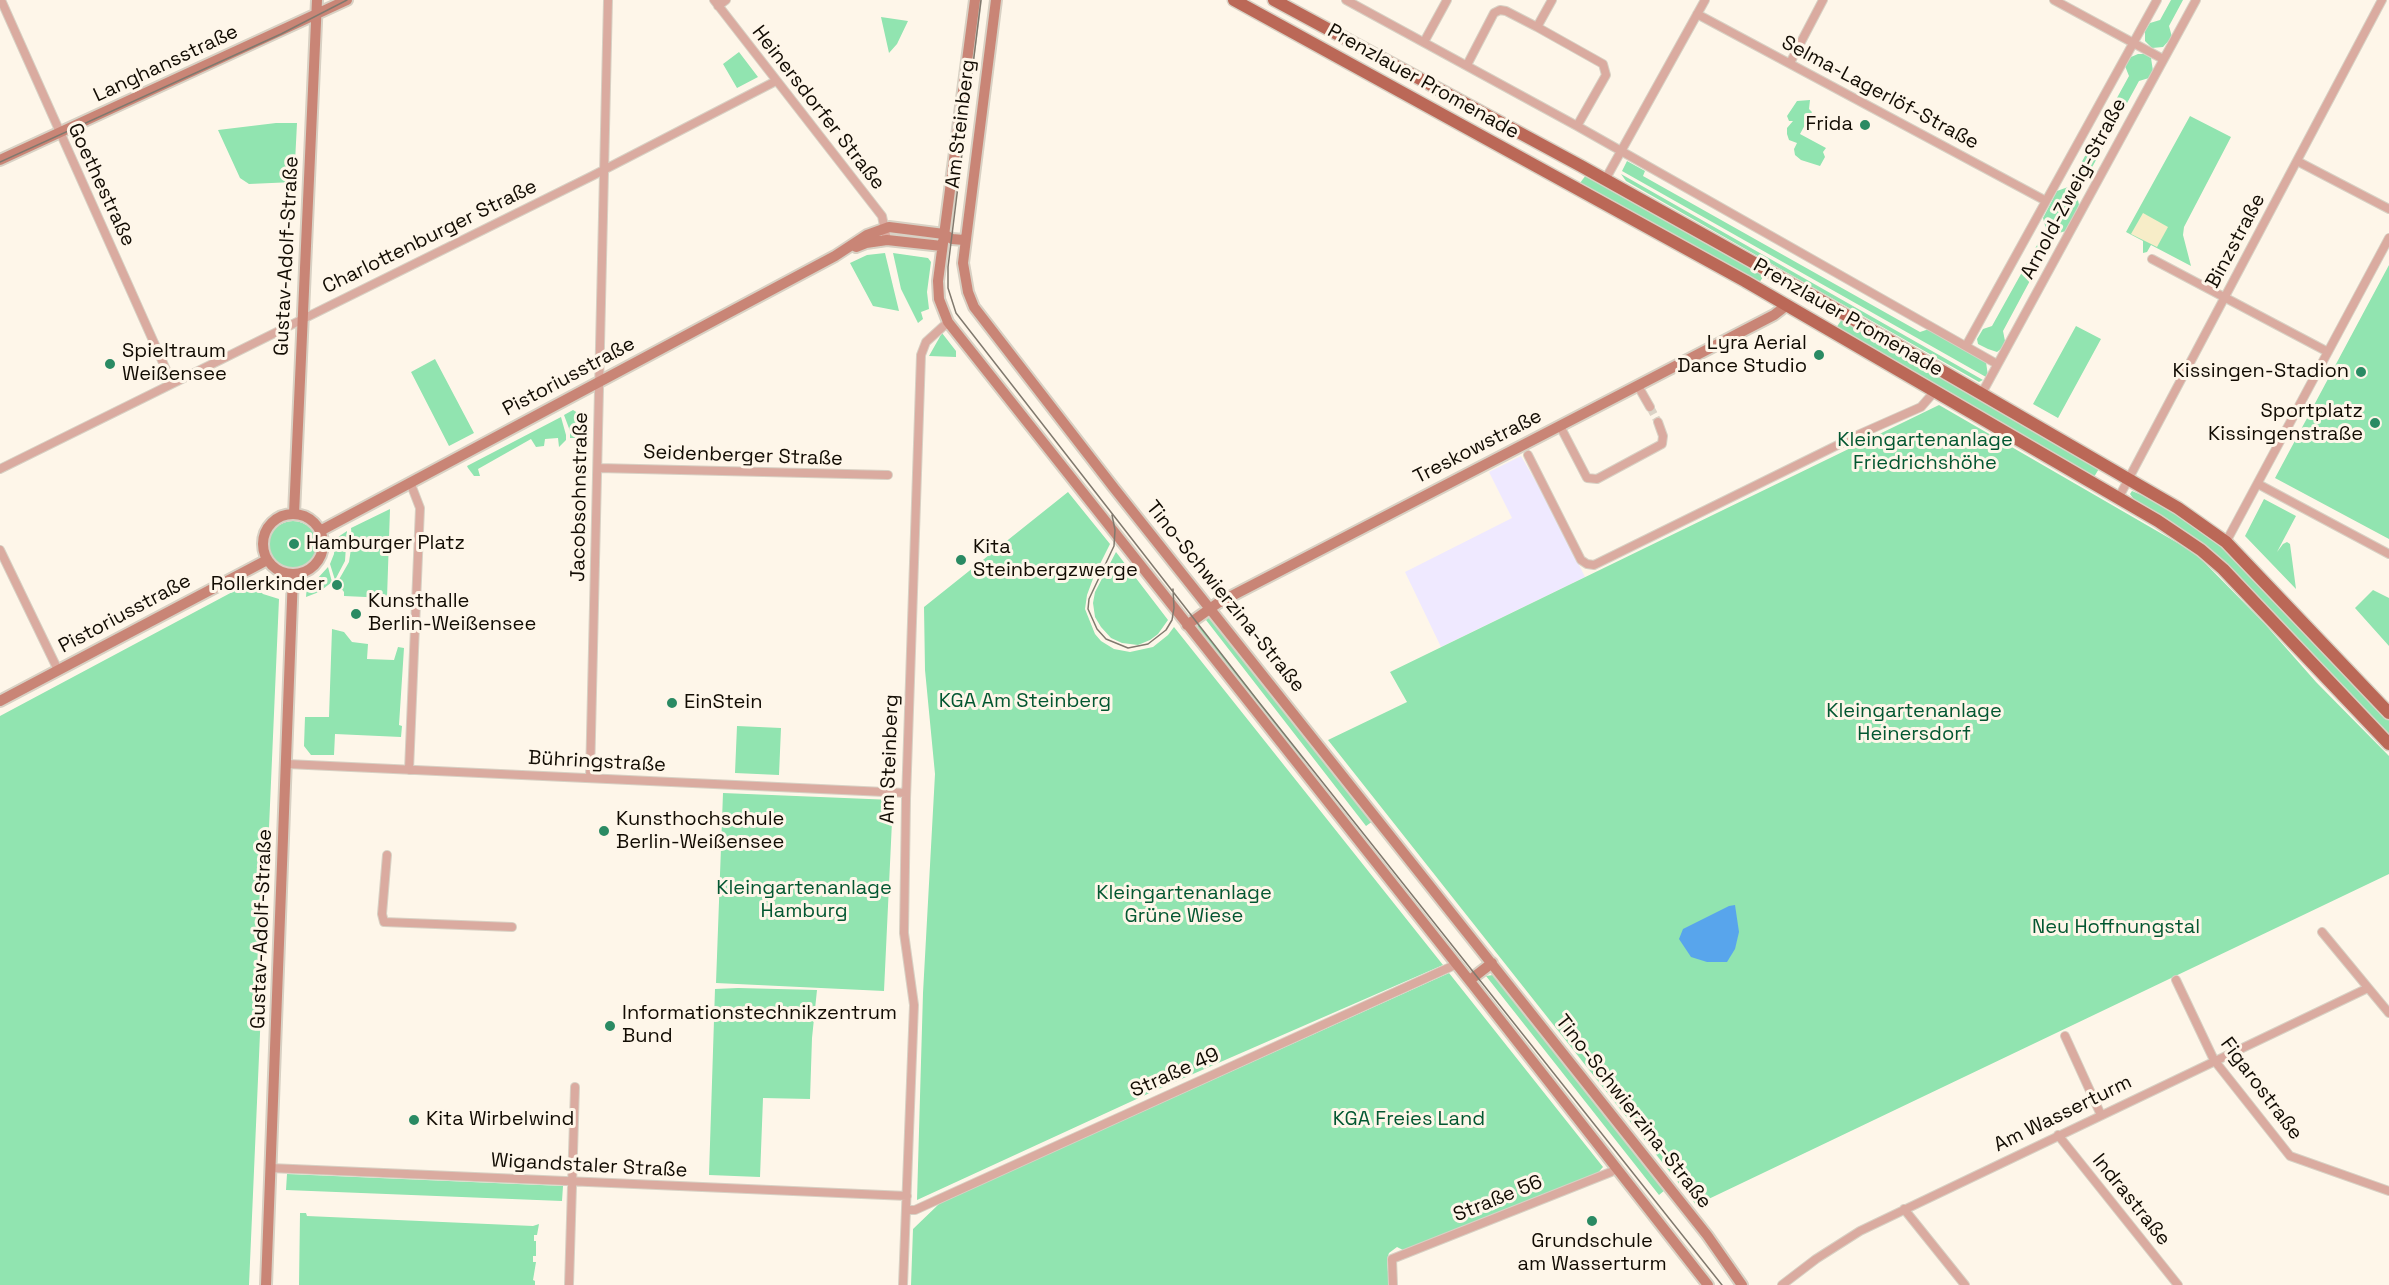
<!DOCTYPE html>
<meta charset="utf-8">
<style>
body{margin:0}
canvas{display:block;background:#fef6e9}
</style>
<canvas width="2389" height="1285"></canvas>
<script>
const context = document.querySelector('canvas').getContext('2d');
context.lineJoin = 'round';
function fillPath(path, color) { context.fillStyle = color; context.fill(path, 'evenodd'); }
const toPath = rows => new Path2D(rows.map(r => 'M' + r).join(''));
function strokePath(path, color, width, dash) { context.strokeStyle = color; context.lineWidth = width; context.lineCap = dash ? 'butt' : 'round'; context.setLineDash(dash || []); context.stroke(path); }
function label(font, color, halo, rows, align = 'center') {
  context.font = font + ' "Space Grotesk",sans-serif'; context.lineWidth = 6; context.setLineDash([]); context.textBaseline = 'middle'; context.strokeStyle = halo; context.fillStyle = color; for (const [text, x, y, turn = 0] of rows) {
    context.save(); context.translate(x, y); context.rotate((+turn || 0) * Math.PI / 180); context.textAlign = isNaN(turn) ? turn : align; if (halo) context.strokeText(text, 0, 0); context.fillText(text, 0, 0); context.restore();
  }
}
fillPath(toPath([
 [1521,456,1550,506,1585,577,1441,647,1405,572,1512,518,1489,472]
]), '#efe9ff');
fillPath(toPath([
 [2171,0,2183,0,2169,26,2172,37,2163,47,2152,48,2145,41,2145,31,2150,23,2160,20],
 [881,17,908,21,897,44,889,53],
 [739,52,758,77,737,88,723,64],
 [2138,54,2144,54,2151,58,2153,71,2149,78,2139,81,2077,195,2079,205,2075,214,2066,231,2055,234,2003,331,2005,341,2002,348,1997,352,1988,349,1978,344,1977,339,1983,329,1992,326,2046,229,2043,218,2057,191,2068,187,2129,76,2125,66,2131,57],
 [1810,100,1809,109,1812,112,1800,134,1826,148,1823,152,1825,157,1820,166,1801,160,1795,155,1794,149,1797,143,1789,140,1787,134,1787,128,1793,121,1789,121,1787,116,1797,101],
 [2190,116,2231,137,2184,227,2183,235,2191,266,2151,245,2147,252,2143,253,2143,241,2126,232],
 [276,123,297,123,294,182,249,184,240,178,218,130],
 [1627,161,1645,171,1643,176,1920,332,1929,329,1986,362,1988,376,1986,377,1622,171],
 [1621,174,1983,380,1979,382,1626,181],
 [1586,175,1648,211,1765,274,1759,283,1580,183],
 [885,253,899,311,873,306,850,263,867,255],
 [893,253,928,258,931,262,927,292,929,309,921,312,923,319,918,323,901,289],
 [2389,265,2389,539,2275,478],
 [1842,319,2100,467,2094,477,1836,328],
 [2076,326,2101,339,2058,418,2033,404],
 [942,333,956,351,956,357,929,356],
 [435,359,474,433,449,446,411,372],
 [1939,405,2195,553,2264,623,2316,682,2389,756,2389,874,1696,1205,1328,740,1407,702,1390,672],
 [573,410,586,418,585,438,570,438,570,431,564,415],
 [561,417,566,435,566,440,559,447,558,438,545,439,544,446,536,447,531,439,478,469,480,476,474,476,468,468,467,466],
 [2132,491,2163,504,2227,549,2389,719,2389,737,2216,557,2135,501,2130,494],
 [1068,492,1110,544,1094,576,1087,595,1085,609,1095,634,1101,641,1114,649,1130,652,1153,647,1168,635,1174,627,1443,965,1154,1091,917,1200,923,993,935,774,925,670,924,607],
 [2264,499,2296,516,2277,552,2283,544,2287,542,2290,544,2296,589,2245,536],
 [390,509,387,598,344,596,344,592,337,583,349,562,352,542,351,528],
 '269 545a24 24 0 1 1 48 0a24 24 0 1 1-48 0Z',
 [347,531,345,561,335,580,330,564,334,554,335,539],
 [1116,552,1168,620,1158,634,1150,640,1138,645,1122,643,1111,638,1101,627,1095,617,1093,603,1095,592],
 [328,567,332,582,319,592,306,597,307,584,317,579],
 [251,582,263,594,279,599,249,1285,0,1285,0,716],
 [2373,590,2389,598,2389,646,2355,608],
 [1210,616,1373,821,1366,826,1206,620],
 [1199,625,1304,759,1301,761,1196,628],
 [332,629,344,632,352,642,368,644,367,659,394,660,398,647,404,648,399,725,402,726,401,737,335,734,334,755,311,755,304,746,305,717,329,717],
 [737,726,781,728,779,775,735,773],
 [723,793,893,800,884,991,716,983],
 [1449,973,1603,1167,1596,1175,1403,1250,1397,1247,1389,1253,1387,1259,1389,1285,911,1285,913,1229,940,1203],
 [1493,975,1497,978,1665,1190,1659,1195,1486,976],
 [738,988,817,990,812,1038,810,1099,763,1098,760,1177,709,1175,715,989],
 [287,1174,563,1186,562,1201,286,1190],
 [300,1213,306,1213,307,1216,533,1226,539,1224,537,1235,534,1235,534,1241,536,1241,536,1256,533,1256,533,1262,536,1262,533,1280,535,1281,535,1285,299,1285]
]), '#91e4b0');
fillPath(toPath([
 [2143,213,2168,227,2157,247,2131,234]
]), '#f7edc8');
fillPath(toPath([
 [1735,905,1739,932,1735,949,1727,962,1707,962,1691,957,1679,939,1683,929,1729,906]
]), '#58a5ec');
strokePath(toPath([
 [1650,407,1658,422]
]), '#dbd3c6', 8, [8, 4]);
const street = toPath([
 [1,0,172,383],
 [714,0,882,216,887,240],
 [1346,0,1577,126,1997,364],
 [2054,0,2163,59],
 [718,6,726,0],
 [1697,14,2046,201],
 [1537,27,1552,0],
 [1424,42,1447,0],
 [1790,63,1823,0],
 [1467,65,1494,13,1500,10,1506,11,1537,27,1603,64,1606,75,1577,126],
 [2297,161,2389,209],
 [1605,180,1705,0],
 [2152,259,2328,352],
 [1966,346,2157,0],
 [1638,386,1650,407],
 [1982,393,2196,0],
 [1560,426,1587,478,1597,479,1662,444,1663,436,1658,422],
 [1528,455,1581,560,1587,564,1594,565,1860,434,1921,407,1935,391],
 [598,468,888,475],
 [0,469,592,176,776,81],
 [2258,484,2389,554],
 [2119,497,2382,0],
 [2226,542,2389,238],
 [0,550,58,670],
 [287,764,906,793],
 [409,770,420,508,410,482],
 [590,778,608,0],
 [387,855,382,914,384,922,512,927],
 [2322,932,2389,1013],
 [2176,980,2214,1060,2290,1156,2389,1191],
 [2065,1036,2101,1115],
 [2058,1135,2178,1285],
 [270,1168,907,1196],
 [1904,1209,1965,1285],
 [906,1210,915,1210,1457,964],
 [569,1285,575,1087],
 [903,1285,914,1005,904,933,906,799,921,355,926,342,948,322],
 [1393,1285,1392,1259,1611,1172,1617,1168],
 [1782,1285,1816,1259,1860,1231,2368,988]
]);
const secondary = toPath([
 [975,0,938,281,939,299,948,322,1473,985,1708,1285],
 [996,0,963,263,968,292,974,307,1114,488,1707,1235,1742,1285],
 [0,160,347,0],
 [856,247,866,243,887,240,942,246],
 '263 544a30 30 0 1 1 60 0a30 30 0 1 1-60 0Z',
 [294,514,317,0],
 [320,531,835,256,867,235,889,227,944,234,952,239,964,240],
 [1187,625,1218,603,1774,315,1787,305],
 [0,701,267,560],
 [1470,980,1492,963],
 [266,1285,293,575]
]);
const primary = toPath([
 [1234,0,1745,281,2158,521,2201,550,2223,569,2389,744],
 [1274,0,1581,166,1808,293,2178,508,2226,542,2389,713]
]);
strokePath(street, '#d8d1c4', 10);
strokePath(secondary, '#d8d1c4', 14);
strokePath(primary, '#d8d1c4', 15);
strokePath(street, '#daaba0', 8);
strokePath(secondary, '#c98576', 10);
strokePath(primary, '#bb6857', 12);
strokePath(toPath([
 [981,0,948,267,948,288,956,313,1258,701,1722,1285],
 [0,162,281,34,347,0],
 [1112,515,1115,530,1114,546,1089,599,1088,609,1097,629,1106,639,1128,648,1148,644,1166,630,1172,620,1174,608,1173,589]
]), '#80796e', 1.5);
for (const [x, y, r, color] of [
 [1865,125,6,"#2a8a63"],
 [1819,355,6,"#2a8a63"],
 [110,364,6,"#2a8a63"],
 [2361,372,6,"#2a8a63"],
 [2375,423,6,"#2a8a63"],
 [294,544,6,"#2a8a63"],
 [961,560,6,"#2a8a63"],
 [337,585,6,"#2a8a63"],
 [356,614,6,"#2a8a63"],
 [672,703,6,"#2a8a63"],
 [604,831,6,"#2a8a63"],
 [610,1026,6,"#2a8a63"],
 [414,1120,6,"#2a8a63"],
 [1592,1221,6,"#2a8a63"]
]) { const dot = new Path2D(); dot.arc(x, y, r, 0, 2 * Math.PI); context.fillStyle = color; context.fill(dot); strokePath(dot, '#fef6e9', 2); }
label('20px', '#120c03', '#fef6e9', [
 ["Langhansstraße",166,64,-25],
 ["Prenzlauer Promenade",1423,82,29],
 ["Selma-Lagerlöf-Straße",1880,93,28],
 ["Heinersdorfer Straße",818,108,52],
 ["Am Steinberg",961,124,-83],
 ["Goethestraße",101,185,65],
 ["Arnold-Zweig-Straße",2074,189,-62],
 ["Charlottenburger Straße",430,237,-26],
 ["Binzstraße",2236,241,-62],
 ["Gustav-Adolf-Straße",287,256,-87],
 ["Prenzlauer Promenade",1848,318,30],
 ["Pistoriusstraße",569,377,-28],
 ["Treskowstraße",1478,447,-27],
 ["Seidenberger Straße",743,456,2],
 ["Jacobsohnstraße",580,497,-89],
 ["Tino-Schwierzina-Straße",1225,597,51],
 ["Pistoriusstraße",125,614,-28],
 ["Am Steinberg",890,759,-88],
 ["Bühringstraße",597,762,3],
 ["Gustav-Adolf-Straße",262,929,-88],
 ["Straße 49",1175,1073,-24],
 ["Figarostraße",2261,1089,53],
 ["Tino-Schwierzina-Straße",1633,1112,52],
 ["Am Wasserturm",2063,1114,-26],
 ["Wigandstaler Straße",589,1166,3],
 ["Straße 56",1498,1199,-22],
 ["Indrastraße",2131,1200,51]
]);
label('20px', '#120c03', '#fef6e9', [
 ["Frida",1853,125,"right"],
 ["Lyra Aerial",1807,344,"right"],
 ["Dance Studio",1807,367,"right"],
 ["Spieltraum",122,352],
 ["Weißensee",122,375],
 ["Kissingen-Stadion",2349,372,"right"],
 ["Sportplatz",2363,412,"right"],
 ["Kissingenstraße",2363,435,"right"],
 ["Hamburger Platz",306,544],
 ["Kita",973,548],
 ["Steinbergzwerge",973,571],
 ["Rollerkinder",325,585,"right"],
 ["Kunsthalle",368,602],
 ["Berlin-Weißensee",368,625],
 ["EinStein",684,703],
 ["Kunsthochschule",616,820],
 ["Berlin-Weißensee",616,843],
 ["Informationstechnikzentrum",622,1014],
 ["Bund",622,1037],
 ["Kita Wirbelwind",426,1120],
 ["Grundschule",1592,1242,"center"],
 ["am Wasserturm",1592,1265,"center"]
], 'left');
label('20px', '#035731', '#fef6e9', [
 ["Kleingartenanlage",1925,441],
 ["Friedrichshöhe",1925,464],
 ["KGA Am Steinberg",1025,702],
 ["Kleingartenanlage",1914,712],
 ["Heinersdorf",1914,735],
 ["Kleingartenanlage",804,889],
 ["Hamburg",804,912],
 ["Kleingartenanlage",1184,894],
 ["Grüne Wiese",1184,917],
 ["Neu Hoffnungstal",2116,928],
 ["KGA Freies Land",1409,1120]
]);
</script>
